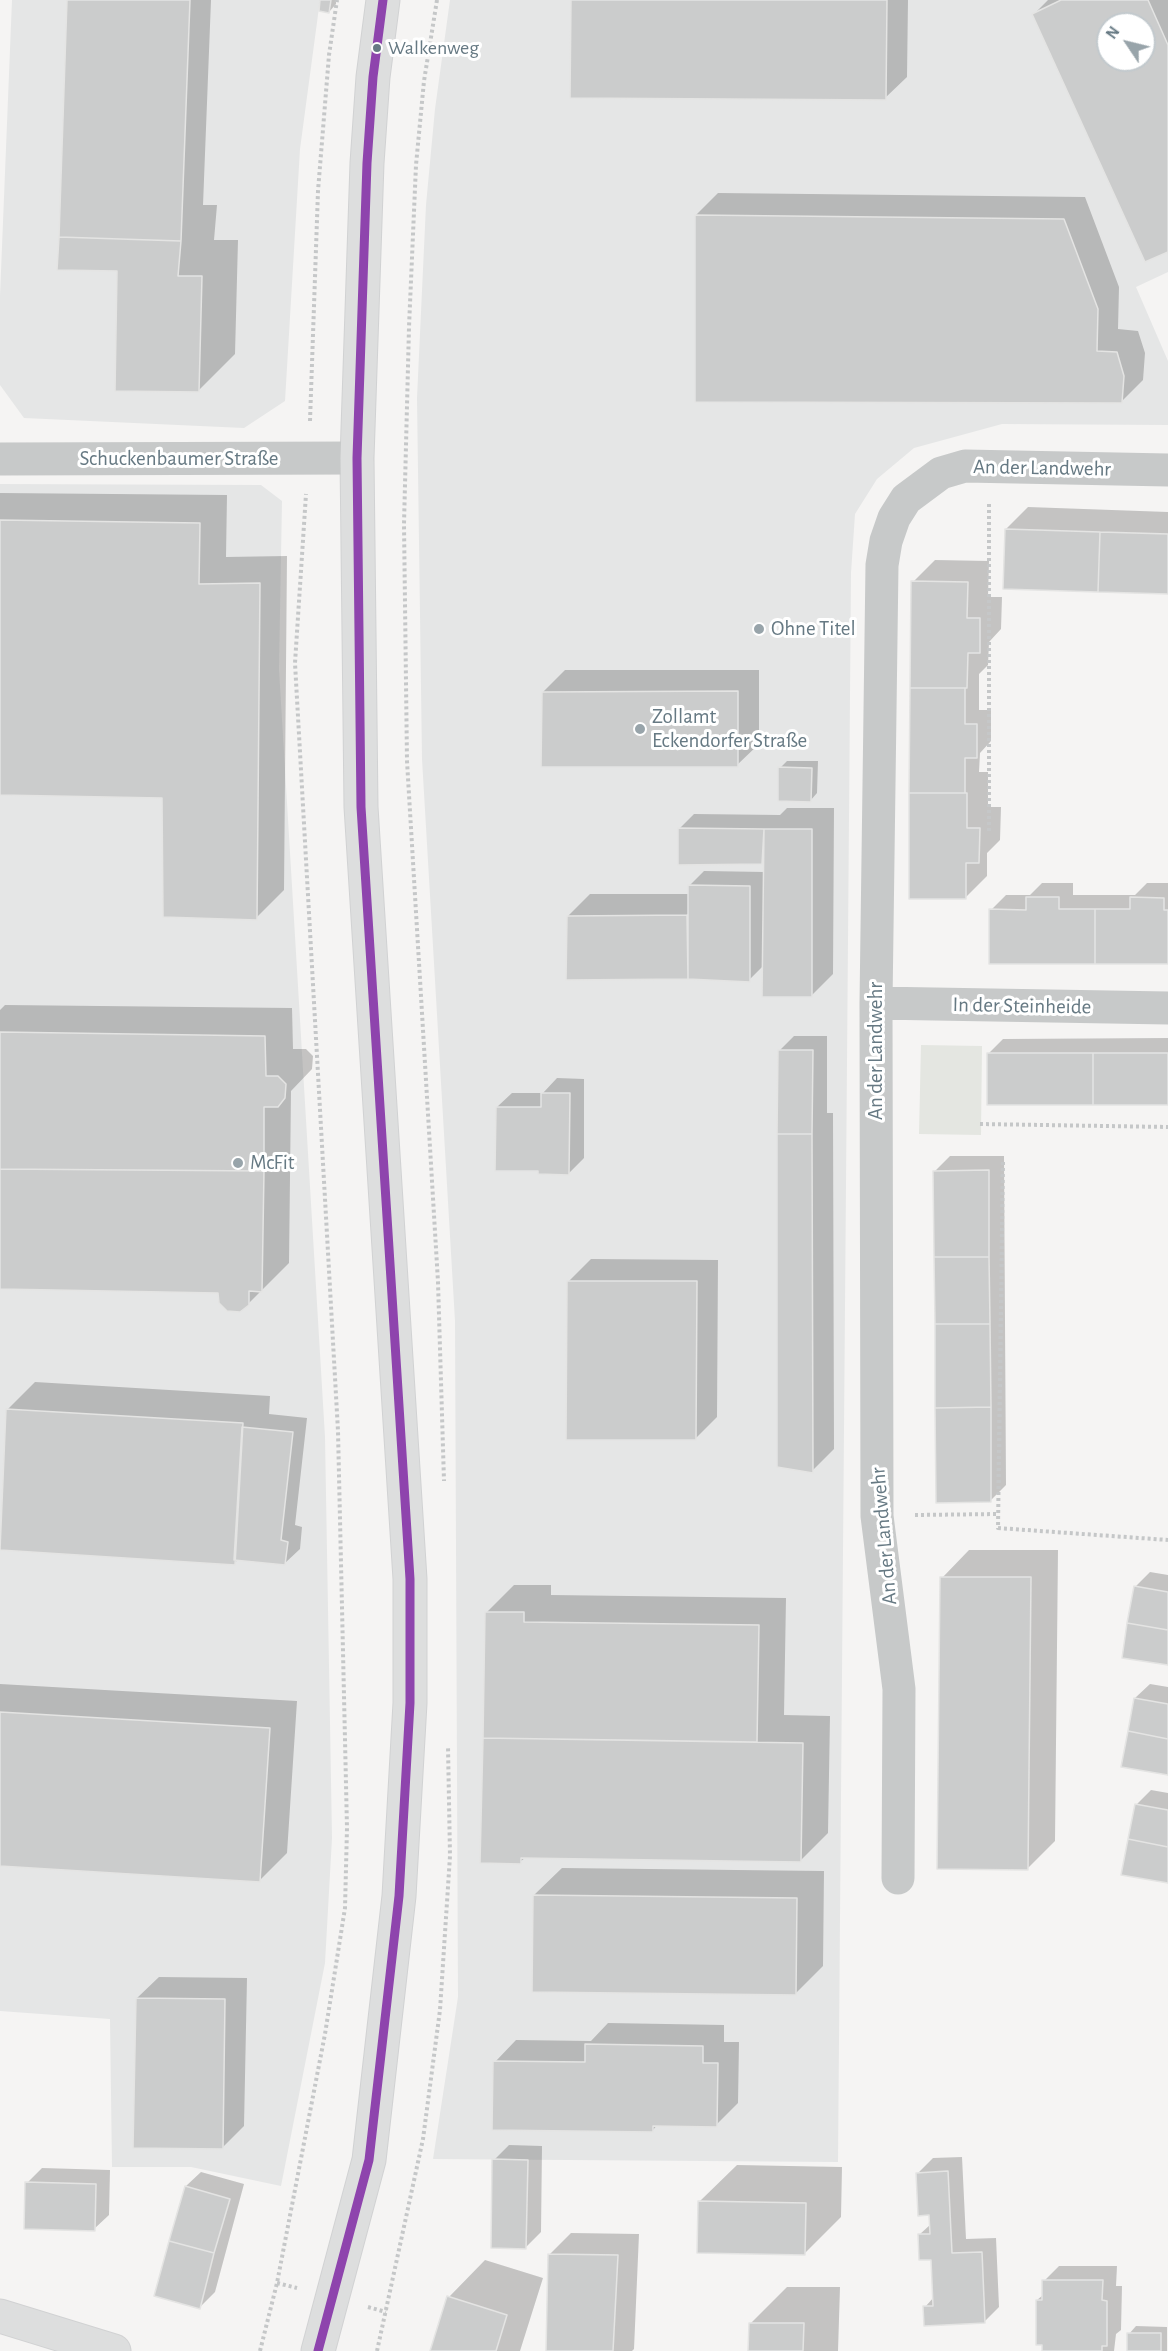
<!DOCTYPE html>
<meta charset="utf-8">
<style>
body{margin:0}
#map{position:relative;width:1168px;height:2351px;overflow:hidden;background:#f5f4f3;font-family:"Alegreya Sans",sans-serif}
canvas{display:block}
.north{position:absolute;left:1096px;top:12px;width:60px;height:60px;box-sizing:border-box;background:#fff;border:2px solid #c2c9cd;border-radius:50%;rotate:305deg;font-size:16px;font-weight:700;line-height:24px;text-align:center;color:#667983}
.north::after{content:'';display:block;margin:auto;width:21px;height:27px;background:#98a4aa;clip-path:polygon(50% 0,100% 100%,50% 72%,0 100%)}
</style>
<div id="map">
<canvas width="1168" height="2351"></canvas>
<div class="north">N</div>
</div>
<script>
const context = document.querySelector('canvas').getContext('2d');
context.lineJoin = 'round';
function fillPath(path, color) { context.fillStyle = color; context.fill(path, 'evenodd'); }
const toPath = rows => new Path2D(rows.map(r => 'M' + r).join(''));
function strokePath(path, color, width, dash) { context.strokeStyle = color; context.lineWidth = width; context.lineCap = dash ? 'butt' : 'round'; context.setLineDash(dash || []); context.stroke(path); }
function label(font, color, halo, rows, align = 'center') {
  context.font = font + ' "Alegreya Sans",sans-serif'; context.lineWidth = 6; context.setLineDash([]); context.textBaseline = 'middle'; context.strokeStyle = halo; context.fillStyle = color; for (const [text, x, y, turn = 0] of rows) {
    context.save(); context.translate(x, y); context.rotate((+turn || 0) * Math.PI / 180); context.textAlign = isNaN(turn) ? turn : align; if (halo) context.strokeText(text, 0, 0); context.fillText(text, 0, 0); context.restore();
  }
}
fillPath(toPath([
 [12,0,320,0,300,149,285,401,244,428,24,418,0,385,0,296],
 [450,0,1168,0,1168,272,1136,287,1168,361,1168,425,1002,424,914,448,877,479,855,514,851,573,838,2162,433,2159,458,1997,455,1321,422,759,417,398,426,205,435,109],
 [1108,24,1144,24,1144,60,1108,60],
 [0,484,261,485,282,501,279,669,325,1437,332,1838,325,1963,281,2186,191,2167,112,2167,110,2019,0,2011]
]), '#e5e6e6');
fillPath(toPath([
 [921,1045,982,1046,981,1135,919,1134]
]), '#e4e6e1');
fillPath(toPath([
 [69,0,211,0,203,205,217,205,214,240,238,240,235,354,198,391,119,270],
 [322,0,336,0,336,4,329,12],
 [572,0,908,0,907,77,885,98],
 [1048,0,1168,0,1168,250,1034,14],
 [1108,24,1144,24,1144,60,1108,60],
 [718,193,1085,197,1119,287,1118,329,1138,331,1145,353,1143,380,1121,402,696,215],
 [0,493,227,495,226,557,287,556,284,890,256,918,163,796,0,794],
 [1028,507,1168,512,1168,593,1006,529],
 [935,560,989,561,988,597,1002,597,1001,629,989,642,988,665,979,674,979,710,991,710,991,741,980,753,979,772,988,772,988,807,1001,807,1000,840,987,853,987,876,965,898,913,582],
 [565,670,759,670,759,744,737,765,543,692],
 [787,761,818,761,817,793,810,801,780,768],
 [787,808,834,808,833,974,811,996,764,965,749,980,688,978,568,979,568,916,590,894,689,894,689,886,704,871,765,872,765,859,762,862,679,829,694,814,780,815],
 [1042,883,1073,883,1073,895,1135,895,1147,883,1168,883,1168,963,991,910,1006,895,1030,895],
 [5,1005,292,1008,293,1049,306,1049,313,1056,312,1069,291,1091,289,1263,248,1304,220,1291,0,1288,0,1010],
 [794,1036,827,1036,827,1113,833,1113,834,1449,812,1471,779,1051],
 [1168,1038,1168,1103,988,1054,1003,1039],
 [557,1078,584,1079,584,1158,569,1173,539,1169,497,1107,512,1093,543,1093],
 [950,1156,1004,1156,1006,1485,991,1500,935,1171],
 [591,1259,718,1260,717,1417,695,1439,569,1281],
 [35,1382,270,1396,269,1414,307,1418,295,1525,302,1527,300,1549,285,1563,239,1558,234,1564,8,1409],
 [969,1550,1058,1550,1055,1841,1028,1868,942,1578],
 [1150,1572,1168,1575,1168,1664,1135,1587],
 [514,1585,551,1585,551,1595,786,1598,784,1715,830,1716,828,1833,800,1861,526,1857,520,1862,482,1862,487,1612],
 [0,1684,297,1701,287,1853,259,1881,0,1864],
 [1150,1684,1168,1687,1168,1774,1135,1698],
 [1151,1790,1168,1793,1168,1882,1136,1805],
 [562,1868,824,1871,823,1966,795,1994,534,1895],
 [159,1977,247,1978,244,2126,222,2148,137,1998],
 [608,2023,724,2025,724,2042,739,2042,738,2103,716,2125,658,2124,653,2130,495,2062,516,2040,591,2041],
 [509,2145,542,2146,541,2232,526,2247,494,2160],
 [962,2157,966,2239,996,2238,999,2307,984,2322,925,2307,934,2297,933,2258,919,2235,931,2224,930,2214,918,2173,933,2158],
 [737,2165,842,2167,841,2217,804,2254,700,2201],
 [42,2168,110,2170,109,2215,94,2229,27,2183],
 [201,2172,244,2184,215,2292,200,2307,186,2186],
 [571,2233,639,2234,634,2349,632,2351,552,2351,549,2255],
 [485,2260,543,2278,520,2351,432,2351,449,2297],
 [1059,2266,1117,2266,1116,2286,1122,2286,1121,2330,1116,2334,1114,2351,1043,2351,1037,2300,1043,2295,1044,2281],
 [787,2287,840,2287,838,2351,749,2351,750,2324],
 [1136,2326,1167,2327,1167,2351,1129,2351,1129,2334]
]), '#0003');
const building = toPath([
 [67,0,190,0,181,241,59,237,67,0],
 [320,0,331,0,329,13,319,11,320,0],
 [571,0,887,0,886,100,570,98,571,0],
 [1061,0,1148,0,1168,45,1168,252,1145,262,1032,14,1061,0],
 [1108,24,1144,24,1144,60,1108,60,1108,24],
 [695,215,1064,219,1098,309,1097,351,1117,352,1124,376,1122,403,695,402,695,215],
 [59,237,181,241,178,276,202,276,199,392,115,391,117,271,57,270,59,237],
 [0,520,200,523,199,584,260,583,257,920,163,917,162,798,0,795,0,520],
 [1005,529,1100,532,1098,592,1003,589,1005,529],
 [1100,532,1168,534,1168,594,1098,592,1100,532],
 [911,581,968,582,967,618,980,618,980,653,968,653,967,688,910,688,911,581],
 [910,688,965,688,965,724,977,724,977,758,965,758,965,793,909,793,910,688],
 [738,691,738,767,541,767,542,692,738,691],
 [778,767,812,768,811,802,778,801,778,767],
 [909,793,967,793,967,828,980,828,979,863,966,863,966,899,909,899,909,793],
 [678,828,764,829,762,864,678,865,678,828],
 [764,829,812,829,812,997,762,997,764,829],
 [688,885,750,886,750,982,688,979,688,885],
 [1026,897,1059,897,1059,909,1095,909,1095,964,989,964,989,909,1026,910,1026,897],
 [1130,897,1164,898,1164,910,1168,910,1168,964,1095,964,1095,909,1130,909,1130,897],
 [687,915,688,979,566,980,567,916,687,915],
 [0,1032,265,1036,266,1076,278,1076,286,1084,285,1098,278,1107,264,1107,264,1171,0,1169,0,1032],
 [778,1050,813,1050,812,1134,777,1134,778,1050],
 [987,1053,1093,1053,1093,1105,987,1105,987,1053],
 [1093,1053,1168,1053,1168,1105,1093,1105,1093,1053],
 [541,1093,570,1093,569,1175,538,1174,538,1171,495,1171,496,1107,541,1107,541,1093],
 [777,1134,812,1134,813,1473,777,1467,777,1134],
 [0,1169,264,1171,262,1292,249,1291,249,1305,240,1312,227,1311,219,1303,218,1293,0,1289,0,1169],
 [989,1170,989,1257,934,1257,933,1171,989,1170],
 [934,1257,989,1257,990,1324,935,1324,934,1257],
 [567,1281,697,1281,696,1440,566,1440,567,1281],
 [935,1324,990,1324,991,1407,935,1408,935,1324],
 [991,1407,991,1502,936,1503,935,1408,991,1407],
 [6,1409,243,1423,235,1565,0,1550,6,1409],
 [242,1427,293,1432,281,1540,288,1542,285,1565,234,1560,242,1427],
 [940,1577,1031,1577,1028,1870,937,1869,940,1577],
 [1134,1586,1168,1592,1168,1630,1127,1623,1134,1586],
 [485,1612,524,1612,524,1622,759,1625,757,1742,483,1738,485,1612],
 [1127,1623,1168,1630,1168,1665,1122,1658,1127,1623],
 [1134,1698,1168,1704,1168,1739,1128,1731,1134,1698],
 [0,1712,270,1728,260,1882,0,1866,0,1712],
 [1128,1731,1168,1739,1168,1775,1121,1767,1128,1731],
 [483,1738,803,1743,801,1862,521,1858,521,1864,480,1863,483,1738],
 [1135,1804,1168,1810,1168,1847,1128,1839,1135,1804],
 [1128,1839,1168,1847,1168,1883,1121,1875,1128,1839],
 [533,1895,797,1898,796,1995,532,1992,533,1895],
 [136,1998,225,1999,223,2149,133,2148,136,1998],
 [585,2044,703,2046,703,2063,718,2063,717,2127,653,2126,653,2132,492,2130,493,2061,585,2062,585,2044],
 [492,2159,528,2160,526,2249,491,2248,492,2159],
 [948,2171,952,2253,982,2252,985,2323,924,2326,923,2306,933,2306,931,2260,919,2260,918,2234,930,2234,929,2215,918,2216,916,2173,948,2171],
 [25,2182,96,2184,95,2231,24,2229,25,2182],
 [185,2186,230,2199,214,2253,169,2241,185,2186],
 [698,2201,806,2203,805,2255,697,2253,698,2201],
 [169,2241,214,2253,200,2309,154,2296,169,2241],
 [548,2254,618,2255,613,2351,546,2351,548,2254],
 [1042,2280,1103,2280,1102,2300,1107,2301,1107,2346,1102,2346,1102,2351,1042,2351,1042,2345,1036,2345,1036,2300,1042,2300,1042,2280],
 [447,2296,507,2315,496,2351,430,2351,447,2296],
 [749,2323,804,2323,803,2351,748,2351,749,2323],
 [1127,2333,1161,2333,1161,2351,1127,2351,1127,2333]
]);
fillPath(building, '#cbcccc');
strokePath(building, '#e4e4e3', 1.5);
const secondary = toPath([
 [0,2316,114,2351],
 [318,2351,369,2160,399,1896,410,1703,410,1579,361,807,357,458,367,163,373,77,383,0]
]);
strokePath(secondary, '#d1d2d3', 35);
strokePath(toPath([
 [437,0,424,81,416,165,409,327,404,524,407,761,438,1282,444,1481],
 [310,421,318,191,329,55,337,0],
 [989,831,989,504],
 [980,1124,1168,1127],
 [1003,1162,998,1528,1168,1540],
 [915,1515,998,1514],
 [277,2283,297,2288],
 [368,2307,386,2312],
 [260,2351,277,2283,325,2034,345,1908,347,1828,338,1431,295,663,306,494],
 [377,2351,423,2139,440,2010,450,1856,448,1746]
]), '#c5c7c8', 4, [3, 3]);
strokePath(toPath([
 [0,459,357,458],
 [876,1003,1168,1008],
 [898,1878,899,1689,877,1516,876,1003,882,565,886,541,894,518,906,499,941,473,965,466,1168,470]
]), '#c7c9c9', 33);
strokePath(secondary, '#dddede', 33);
strokePath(toPath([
 [318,2351,369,2160,399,1896,410,1703,410,1579,361,807,357,458,367,163,373,77,383,0]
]), '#8e44ad', 9);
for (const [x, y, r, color] of [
 [377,48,5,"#667983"],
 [759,629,6,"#98a4aa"],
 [640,729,6,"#98a4aa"],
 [238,1163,6,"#98a4aa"]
]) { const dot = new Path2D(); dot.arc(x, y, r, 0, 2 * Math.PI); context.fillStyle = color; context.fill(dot); strokePath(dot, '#fff', 2); }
label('20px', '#667983', '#fff', [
 ["Walkenweg",388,48]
], 'left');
label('21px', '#667983', '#fff', [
 ["Schuckenbaumer Straße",179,459],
 ["An der Landwehr",1042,468,1],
 ["In der Steinheide",1022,1006,1],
 ["An der Landwehr",876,1051,-90],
 ["An der Landwehr",884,1536,-95]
]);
label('21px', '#667983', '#fff', [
 ["Ohne Titel",771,629],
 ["Zollamt",652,717],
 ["Eckendorfer Straße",652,741],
 ["McFit",250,1163]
], 'left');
</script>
